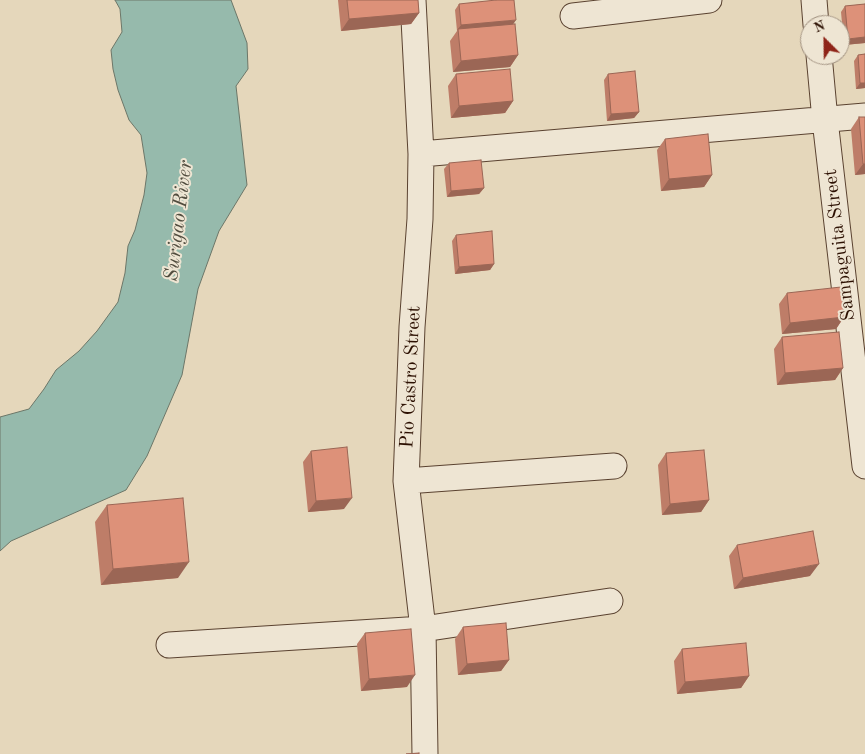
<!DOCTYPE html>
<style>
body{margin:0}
#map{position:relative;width:865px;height:754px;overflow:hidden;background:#e5d7bb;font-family:"Old Standard TT",serif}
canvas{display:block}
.north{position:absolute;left:800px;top:15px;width:50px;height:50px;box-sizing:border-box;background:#eee5d3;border:1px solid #a0907f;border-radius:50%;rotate:337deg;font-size:14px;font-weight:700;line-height:20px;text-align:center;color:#2c1002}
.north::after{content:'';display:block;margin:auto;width:18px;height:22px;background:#8f2418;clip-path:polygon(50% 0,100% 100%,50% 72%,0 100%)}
</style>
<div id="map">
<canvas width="865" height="754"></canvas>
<div class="north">N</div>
</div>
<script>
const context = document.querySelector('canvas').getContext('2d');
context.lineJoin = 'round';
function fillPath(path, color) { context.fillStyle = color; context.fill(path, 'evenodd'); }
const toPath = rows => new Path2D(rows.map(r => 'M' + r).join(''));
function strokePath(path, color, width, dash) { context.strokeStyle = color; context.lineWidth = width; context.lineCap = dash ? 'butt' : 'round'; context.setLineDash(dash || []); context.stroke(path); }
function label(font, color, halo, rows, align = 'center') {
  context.font = font + ' "Old Standard TT",serif'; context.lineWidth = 4; context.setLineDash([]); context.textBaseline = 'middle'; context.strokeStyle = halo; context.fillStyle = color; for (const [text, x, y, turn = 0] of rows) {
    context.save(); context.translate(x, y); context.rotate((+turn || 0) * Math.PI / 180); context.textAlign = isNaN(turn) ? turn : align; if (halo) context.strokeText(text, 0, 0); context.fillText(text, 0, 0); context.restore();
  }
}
const water = toPath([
 [115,0,231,0,247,43,248,69,236,86,247,185,219,231,198,289,182,375,147,456,126,490,11,541,0,551,0,417,29,409,44,389,56,370,79,351,97,331,118,302,125,273,128,246,135,230,144,195,147,173,141,135,129,120,118,90,113,69,111,50,122,32,120,9,115,0]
]);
fillPath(water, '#96baac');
strokePath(water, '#6c7668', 1);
const street = toPath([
 [413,0,421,154,420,219,412,327,406,481,423,629,425,754],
 [814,0,816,25],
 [573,16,709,0],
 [819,55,825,120,865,466],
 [421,154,865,116],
 [406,481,614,466],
 [169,645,423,629,610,601]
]);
strokePath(street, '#5a4230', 27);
strokePath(street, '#eee5d3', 25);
fillPath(toPath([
 [338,0,418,0,419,13,411,24,341,31],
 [459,4,513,24,518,55,510,67,453,72,450,41,457,31,455,10],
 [865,4,865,43,844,45,841,12,845,6],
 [865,54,865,88,856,89,854,61,858,55],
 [456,74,513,101,505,113,451,118,448,86],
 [608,74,639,112,634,118,607,121,604,80],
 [859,117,865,117,865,174,855,175,851,129],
 [665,139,712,175,704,187,661,191,657,150],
 [449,163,484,188,479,194,447,197,444,169],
 [456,235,494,264,490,270,455,274,452,241],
 [787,293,844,317,836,329,782,334,779,304],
 [782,337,843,368,835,380,777,385,774,349],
 [311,451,344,509,308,512,303,462],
 [666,453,709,500,701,512,662,515,658,465],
 [107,505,178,578,101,585,95,522],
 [737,545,810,576,734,589,729,556],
 [463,627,509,660,501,671,458,675,455,639],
 [365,633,407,687,361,691,357,644],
 [682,649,749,676,741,688,677,694,674,661]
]), '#be7d68');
fillPath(toPath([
 [419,13,411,24,341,31,349,19],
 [516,20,512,26,458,29,461,25],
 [865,37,865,43,844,45,848,39],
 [518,55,510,67,453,72,461,61],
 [860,83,865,83,865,88,856,89],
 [513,101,505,113,451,118,459,106],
 [639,112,634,118,607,121,611,114],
 [863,164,865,164,865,174,855,175],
 [712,175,704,187,661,191,669,179],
 [484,188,479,194,447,197,451,191],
 [494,264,490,270,455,274,459,267],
 [844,317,836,329,782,334,790,323],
 [843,368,835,380,777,385,785,373],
 [352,498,344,509,308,512,316,501],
 [709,500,701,512,662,515,670,504],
 [189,562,178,578,101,585,113,569],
 [819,564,810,576,734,589,743,578],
 [509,660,501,671,458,675,467,664],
 [415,675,407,687,361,691,369,679],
 [749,676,741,688,677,694,685,682]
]), '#9b6655');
const building = toPath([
 [347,0,418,0,419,13,349,19,347,0],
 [496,0,514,0,516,20,461,25,459,4,496,0],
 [865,4,865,37,848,39,845,6,865,4],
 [515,24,518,55,461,61,458,29,515,24],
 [865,54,865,83,860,83,858,55,865,54],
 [510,69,513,101,459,106,456,74,510,69],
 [635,71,639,112,611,114,608,74,635,71],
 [859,117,865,117,865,164,863,164,859,117],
 [708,134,712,175,669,179,665,139,708,134],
 [481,160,484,188,451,191,449,163,481,160],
 [492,231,494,264,459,267,456,235,492,231],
 [841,287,844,317,790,323,787,293,841,287],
 [839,332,843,368,785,373,782,337,839,332],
 [347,447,352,498,316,501,311,451,347,447],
 [704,450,709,500,670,504,666,453,704,450],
 [183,498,189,562,113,569,107,505,183,498],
 [813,531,819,564,743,578,737,545,813,531],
 [506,623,509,660,467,664,463,627,506,623],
 [411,629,415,675,369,679,365,633,411,629],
 [746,643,749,676,685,682,682,649,746,643],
 [419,753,419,754,406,754,419,753]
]);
fillPath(building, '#dd9179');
strokePath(building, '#9b6655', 1);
label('19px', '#2c1002', '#eee5d3', [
 ["Sampaguita Street",840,245,-97],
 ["Pio Castro Street",411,377,-87]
]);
label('italic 20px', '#514c3e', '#eee5d3', [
 ["Surigao River",179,221,-83]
]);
</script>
